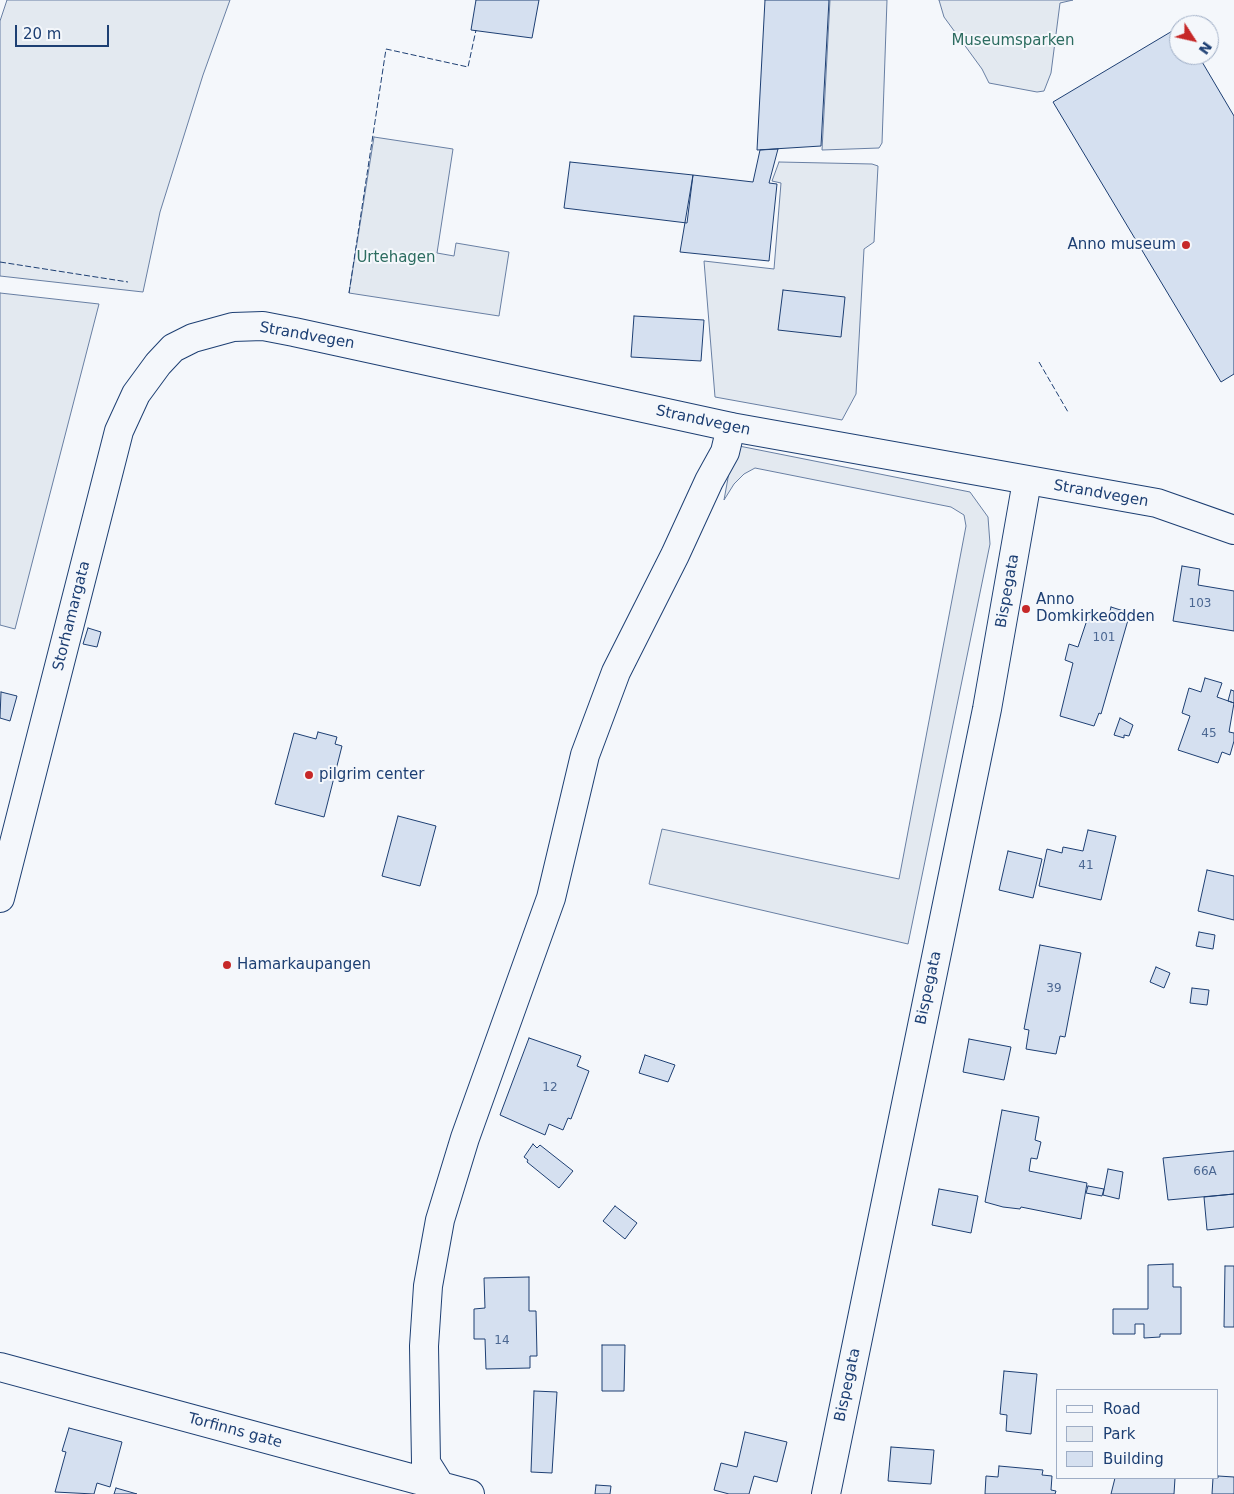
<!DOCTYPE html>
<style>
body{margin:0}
#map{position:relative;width:1234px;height:1494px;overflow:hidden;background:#f4f7fb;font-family:"DejaVu Sans",sans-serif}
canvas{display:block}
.legend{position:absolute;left:1056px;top:1389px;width:162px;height:90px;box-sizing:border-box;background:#f4f7fb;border:1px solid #9eadc5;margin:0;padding:6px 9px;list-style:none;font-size:15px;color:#1d3f73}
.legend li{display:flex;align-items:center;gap:10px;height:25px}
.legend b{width:25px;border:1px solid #9eadc5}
.north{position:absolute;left:1169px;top:15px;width:50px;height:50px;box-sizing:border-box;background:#f4f7fb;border:1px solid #9eadc5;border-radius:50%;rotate:125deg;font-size:14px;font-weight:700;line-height:20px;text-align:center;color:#1d3f73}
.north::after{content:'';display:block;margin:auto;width:18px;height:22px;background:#c62828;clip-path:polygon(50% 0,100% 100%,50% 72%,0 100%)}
.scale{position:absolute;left:15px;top:25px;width:94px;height:22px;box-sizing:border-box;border:2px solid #1d3f73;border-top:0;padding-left:6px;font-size:15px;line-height:18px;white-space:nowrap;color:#1d3f73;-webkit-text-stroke:4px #f4f7fb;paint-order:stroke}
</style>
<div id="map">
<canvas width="1234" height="1494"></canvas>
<ul class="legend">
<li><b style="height:6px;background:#f4f7fb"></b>Road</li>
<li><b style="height:14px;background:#e3e9f0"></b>Park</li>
<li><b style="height:14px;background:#d5e0f0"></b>Building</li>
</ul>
<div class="north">N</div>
<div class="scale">20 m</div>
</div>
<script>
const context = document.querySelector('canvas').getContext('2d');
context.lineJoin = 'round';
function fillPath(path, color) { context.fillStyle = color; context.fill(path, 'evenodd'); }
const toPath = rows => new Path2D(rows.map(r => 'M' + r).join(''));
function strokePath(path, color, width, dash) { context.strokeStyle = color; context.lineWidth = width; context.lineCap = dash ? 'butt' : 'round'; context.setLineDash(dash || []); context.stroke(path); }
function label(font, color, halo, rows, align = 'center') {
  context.font = font + ' "DejaVu Sans",sans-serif'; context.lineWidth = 4; context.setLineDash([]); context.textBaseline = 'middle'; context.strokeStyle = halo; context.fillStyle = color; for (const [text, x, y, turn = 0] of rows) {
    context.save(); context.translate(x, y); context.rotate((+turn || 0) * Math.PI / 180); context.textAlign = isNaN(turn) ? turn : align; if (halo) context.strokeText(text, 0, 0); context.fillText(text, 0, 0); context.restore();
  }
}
const green = toPath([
 [7,0,230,0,203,75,160,212,143,292,0,276,0,21,7,0],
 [830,0,887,0,882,143,879,148,822,150,830,0],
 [939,0,1073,0,1060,3,1051,73,1044,91,1037,92,989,83,982,69,944,17,939,0],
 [374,137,453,149,437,253,454,256,456,243,509,252,499,316,349,293,374,137],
 [779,162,872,164,878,166,874,242,864,249,856,394,842,420,715,397,704,261,774,269,781,183,772,181,779,162],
 [0,293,99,304,15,629,0,625,0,293],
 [734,445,970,492,988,517,990,544,908,944,649,884,662,829,899,879,966,526,964,515,951,507,755,468,744,474,734,484,724,500,734,445]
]);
fillPath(green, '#e3e9f0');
strokePath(green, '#687fa3', 1);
const building = toPath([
 [476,0,539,0,532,38,471,30,476,0],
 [765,0,829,0,821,146,757,150,765,0],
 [1179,27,1179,55,1198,55,1234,116,1234,374,1221,382,1053,102,1179,27],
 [778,149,769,183,777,184,769,261,680,252,693,175,753,182,760,150,778,149],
 [570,162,693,175,687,223,564,208,570,162],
 [783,290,845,297,841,337,778,330,783,290],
 [634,316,704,320,701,361,631,357,634,316],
 [1182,566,1200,569,1198,585,1234,591,1234,631,1173,621,1182,566],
 [1111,607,1130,613,1101,714,1099,713,1094,726,1060,716,1073,663,1065,660,1069,644,1078,647,1089,614,1108,620,1111,607],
 [88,628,101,632,97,647,83,644,88,628],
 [1205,678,1222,683,1217,697,1234,703,1229,732,1234,733,1234,741,1230,755,1222,752,1218,763,1178,750,1190,716,1182,713,1189,688,1201,692,1205,678],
 [1231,690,1234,691,1234,703,1228,701,1231,690],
 [1,692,17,696,10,721,0,718,1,692],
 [1120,718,1133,725,1129,736,1124,735,1124,738,1114,735,1120,718],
 [318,732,337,737,335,744,342,746,324,817,275,804,294,733,316,739,318,732],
 [398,816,436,826,420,886,382,876,398,816],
 [1088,830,1116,836,1101,900,1039,886,1047,849,1062,853,1063,847,1083,851,1088,830],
 [1008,851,1042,859,1033,898,999,890,1008,851],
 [1207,870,1234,876,1234,920,1198,911,1207,870],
 [1199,932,1215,935,1213,949,1196,946,1199,932],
 [1040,945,1081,953,1065,1037,1060,1036,1056,1054,1026,1049,1029,1030,1024,1029,1040,945],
 [1156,967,1170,973,1164,988,1150,982,1156,967],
 [1192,988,1209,990,1207,1005,1190,1003,1192,988],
 [529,1038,581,1056,577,1066,589,1071,571,1119,568,1118,563,1130,549,1124,545,1135,500,1115,529,1038],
 [969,1039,1011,1047,1004,1080,963,1072,969,1039],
 [645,1055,675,1065,668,1082,639,1073,645,1055],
 [1002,1110,1039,1117,1035,1140,1041,1142,1037,1159,1031,1158,1029,1171,1087,1183,1081,1219,1021,1207,1020,1209,1003,1207,985,1202,1002,1110],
 [533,1144,537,1148,540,1145,573,1171,559,1188,527,1162,528,1160,524,1157,533,1144],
 [1234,1151,1234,1194,1168,1200,1163,1158,1234,1151],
 [1108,1169,1123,1172,1119,1199,1103,1195,1108,1169],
 [1088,1186,1104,1189,1102,1196,1086,1193,1088,1186],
 [939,1189,978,1196,971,1233,932,1225,939,1189],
 [1234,1194,1234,1227,1207,1230,1204,1197,1234,1194],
 [615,1206,637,1223,625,1239,603,1221,615,1206],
 [1173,1264,1173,1287,1181,1287,1181,1334,1160,1334,1160,1337,1144,1338,1144,1324,1135,1324,1135,1334,1113,1334,1113,1309,1148,1309,1148,1265,1173,1264],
 [1225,1266,1234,1266,1234,1327,1224,1327,1225,1266],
 [529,1277,529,1311,536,1311,537,1356,530,1356,530,1368,486,1369,485,1339,474,1339,474,1309,485,1308,484,1278,529,1277],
 [602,1345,625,1345,624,1391,602,1391,602,1345],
 [1004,1371,1037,1374,1031,1434,1006,1431,1007,1415,1000,1414,1004,1371],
 [534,1391,557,1392,552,1473,531,1472,534,1391],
 [69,1428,122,1442,110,1487,97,1483,94,1494,55,1492,66,1452,62,1451,69,1428],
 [745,1432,787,1442,777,1482,754,1476,749,1494,729,1494,714,1490,721,1463,737,1467,745,1432],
 [891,1447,934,1450,931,1484,888,1481,891,1447],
 [999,1466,1043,1470,1042,1475,1052,1476,1051,1490,1056,1491,1055,1494,985,1494,986,1476,998,1477,999,1466],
 [1218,1476,1234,1477,1234,1494,1212,1494,1213,1478,1218,1478,1218,1476],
 [1115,1478,1175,1478,1174,1494,1111,1494,1115,1478],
 [596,1485,611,1486,610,1494,595,1494,596,1485],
 [116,1488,137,1494,114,1494,116,1488]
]);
fillPath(building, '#d5e0f0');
strokePath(building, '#1d3f73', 1);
const street = toPath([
 [0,1367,470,1494],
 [440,1494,441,1487,426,1463,424,1346,428,1286,440,1220,465,1138,551,898,585,755,616,672,675,555,709,481,725,452,731,427],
 [826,1494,987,709,1027,481]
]);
const secondary = toPath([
 [0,898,119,431,136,394,158,364,173,348,193,338,233,327,263,326,294,332,731,427,1157,503,1234,530]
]);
strokePath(street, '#1d3f73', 30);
strokePath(secondary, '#1d3f73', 30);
strokePath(street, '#f4f7fb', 28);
strokePath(secondary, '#f4f7fb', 28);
strokePath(toPath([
 [0,262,128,282],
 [349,293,386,49,468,67,476,30],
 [1039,362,1068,412]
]), '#1d3f73', 1, [6, 2.5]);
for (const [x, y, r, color] of [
 [1186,245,5,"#c62828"],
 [1026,609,5,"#c62828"],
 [309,775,5,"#c62828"],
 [227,965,5,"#c62828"]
]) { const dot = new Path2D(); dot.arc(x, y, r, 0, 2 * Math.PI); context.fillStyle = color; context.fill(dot); strokePath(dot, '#f4f7fb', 2); }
label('12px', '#4b6792', null, [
 ["103",1200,604],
 ["101",1104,638],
 ["45",1209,734],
 ["41",1086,866],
 ["39",1054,989],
 ["12",550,1088],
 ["66A",1205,1172],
 ["14",502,1341]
]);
label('15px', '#2c6c60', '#f4f7fb', [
 ["Museumsparken",1013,41],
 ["Urtehagen",396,258]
]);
label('15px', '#1d3f73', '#f4f7fb', [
 ["Anno museum",1176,245,"right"],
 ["Anno",1036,600],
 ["Domkirkeodden",1036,617],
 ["pilgrim center",319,775],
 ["Hamarkaupangen",237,965]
], 'left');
label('15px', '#1d3f73', '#f4f7fb', [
 ["Strandvegen",307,336,10],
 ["Strandvegen",703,421,12],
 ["Strandvegen",1101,494,10],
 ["Bispegata",1008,591,-80],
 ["Storhamargata",72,616,-76],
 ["Bispegata",929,988,-78],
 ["Bispegata",848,1385,-78],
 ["Torfinns gate",235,1431,15]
]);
</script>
